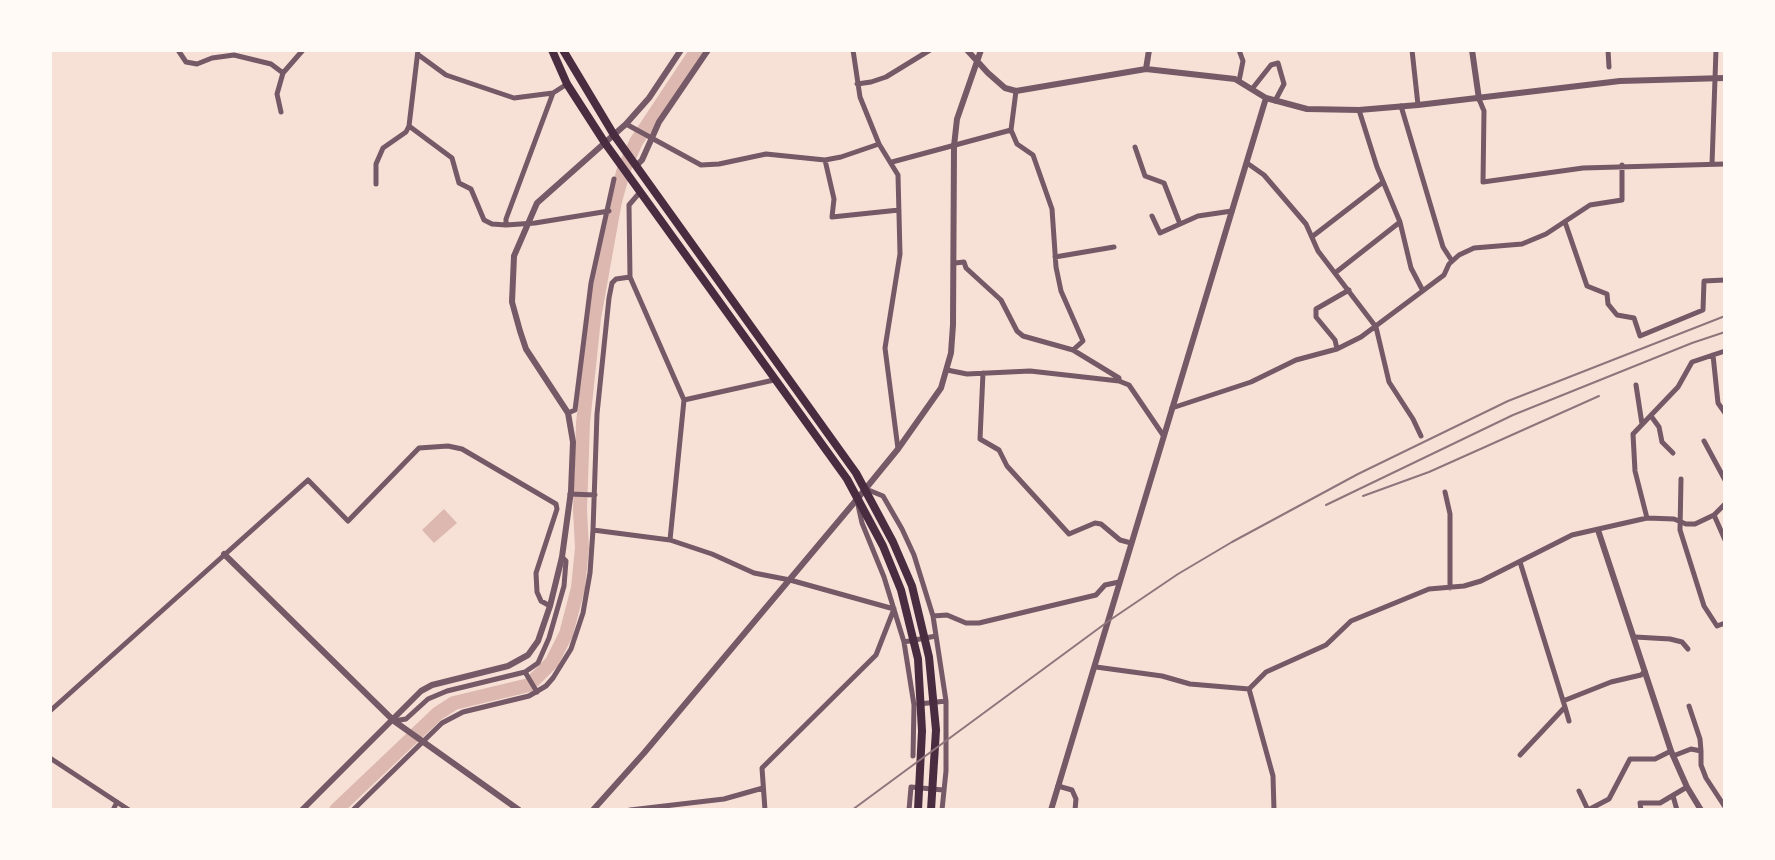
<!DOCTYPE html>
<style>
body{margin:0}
#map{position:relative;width:1775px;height:860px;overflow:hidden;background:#f7e1d7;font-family:Rubik,sans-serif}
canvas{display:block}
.frame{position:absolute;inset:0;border:52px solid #fffaf5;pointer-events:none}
</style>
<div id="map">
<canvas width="1775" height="860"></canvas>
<div class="frame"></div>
</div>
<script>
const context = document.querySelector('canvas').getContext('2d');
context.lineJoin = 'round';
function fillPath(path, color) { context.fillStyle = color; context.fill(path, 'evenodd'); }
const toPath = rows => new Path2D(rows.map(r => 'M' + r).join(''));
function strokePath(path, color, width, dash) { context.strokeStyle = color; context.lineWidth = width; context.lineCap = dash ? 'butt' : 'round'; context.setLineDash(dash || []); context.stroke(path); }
fillPath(toPath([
 [444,509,457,523,434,543,422,530]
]), '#dcb8b0');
strokePath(toPath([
 [336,810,437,714,454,703,529,685,552,662,566,634,578,588,582,548,580,510,583,423,594,318,615,201,624,169,636,142,697,50]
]), '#dcb8b0', 14);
strokePath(toPath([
 [178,50,186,62,197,64,212,58,234,55,271,64,283,73,303,50],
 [418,50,409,126,452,158,459,183,471,189,484,220,492,224,506,225,535,223,609,211],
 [853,50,860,97,879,144],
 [1412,50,1418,105],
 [1608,50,1609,67],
 [420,56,446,75,514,98,553,93,567,84],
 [1239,81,1243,61,1239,50],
 [857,84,871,82,886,77,930,50],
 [1252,89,1271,65,1278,63,1284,84,1275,101],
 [1016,91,1011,130,1017,144,1033,155,1052,209,1056,267,1061,291,1083,341,1073,350],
 [1479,99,1484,111,1483,182,1583,168,1725,164],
 [1401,106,1443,247,1452,261],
 [1359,110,1377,167,1400,222,1411,268,1422,289],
 [281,112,277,94,283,73],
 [626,124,701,165,719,164,766,154,825,160,841,157,879,144,898,175,900,254,885,348,898,449],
 [1135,147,1145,176,1164,183,1180,224],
 [825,160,834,199,832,217,899,210],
 [892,162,1011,130],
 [1247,163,1264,175,1306,224,1318,251,1376,327,1389,382,1413,419,1421,436],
 [1712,164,1716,50],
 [376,184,376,164,383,148,406,132,409,126],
 [641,191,629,205,630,277,684,400],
 [1152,216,1160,233,1198,216,1232,211],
 [1565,222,1587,286,1607,294,1608,304,1617,315,1634,318,1640,336,1703,310,1704,281,1725,280],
 [506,225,506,219,553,93],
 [1313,236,1383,182],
 [1055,257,1114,247],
 [955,263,964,262,966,268,1001,300,1017,331,1023,336,1073,350,1119,378,1119,381],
 [1335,273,1400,222],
 [630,277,616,279,612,283,609,298,597,414,593,530,670,540],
 [1337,349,1335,340,1316,317,1316,309,1349,290],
 [1713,355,1718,403,1725,413],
 [947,370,967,374,1030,371,1119,381,1129,385,1163,435],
 [983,373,980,439,999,450,1007,466,1069,534,1095,523,1101,524,1120,540,1131,543],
 [774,380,684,400,670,540,712,554,754,573,790,580,894,609],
 [1636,385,1642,424],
 [1172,408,1251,382,1296,360,1337,349,1361,337,1444,275,1449,264,1459,255,1474,248,1522,244,1546,234,1590,205,1622,200,1622,165],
 [568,413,575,410,591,283,614,179],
 [1651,416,1659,427,1662,442,1673,453],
 [1704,441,1725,480],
 [1681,479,1680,530,1704,606,1717,626,1725,623],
 [866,489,883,496,902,529,914,555,933,616,946,701,946,771,942,810],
 [1445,492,1450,514,1450,588],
 [570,494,595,495],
 [858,505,862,523,884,577,904,642,914,705,913,756],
 [1714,515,1725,540],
 [1647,518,1635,471,1633,434,1678,387,1692,362,1725,351],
 [933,616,947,615,966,623,979,623,1096,595,1105,585,1119,582],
 [1635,637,1670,639,1682,642,1688,649],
 [904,642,936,636],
 [1096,667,1162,676,1190,684,1249,689,1266,672,1326,645,1351,621,1429,589,1464,586,1481,581,1572,535,1647,518,1674,519,1686,524,1695,524,1714,515,1725,504],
 [1249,689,1273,776,1274,810],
 [537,692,525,672,538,663,549,638,564,586,566,561,562,557],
 [1563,701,1611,682,1641,675,1645,671],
 [919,704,946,701],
 [1689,706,1700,739,1701,751],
 [1565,707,1569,721],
 [50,711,308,480,348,521,419,448,448,446,462,449,556,504,557,509,536,573,537,592,541,601,550,606],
 [394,721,406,719,428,699,447,691,525,672],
 [1520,755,1565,707,1520,562],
 [1673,756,1691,749,1701,751,1701,765,1706,778,1725,807],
 [50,758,129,810],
 [1058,786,1072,790,1076,799,1075,810],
 [1579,791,1588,810],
 [1673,796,1677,810],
 [113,810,117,802],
 [353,810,442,723,463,712,529,696,546,686,553,678,571,649,583,613,590,573,593,530],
 [630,810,724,799,763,788],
 [765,810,762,768,876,655,894,609],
 [909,810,911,787,943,790],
 [1588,810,1609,799,1630,759,1655,759,1671,751],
 [1641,810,1640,803,1660,803,1687,787]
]), '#755966', 5);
strokePath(toPath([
 [967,50,988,73,1005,88,1016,91,1146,69,1235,79,1266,98,1307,109,1359,110,1418,105,1620,81,1725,78],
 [1472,50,1479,99],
 [1146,69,1149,50],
 [636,166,642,160,659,122,708,50],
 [1598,530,1671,751,1687,787,1701,810],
 [224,554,394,721,519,810],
 [302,810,421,691,432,685,508,666,528,655,538,641,550,606,562,557,571,491,573,442,568,413,526,349,520,331,512,302,514,256,537,203,626,124,649,98,681,50],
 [593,810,644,753,858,498,898,449,941,388,951,353,953,325,954,146,957,119,981,50],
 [1051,810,1266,98]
]), '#755966', 6);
strokePath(toPath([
 [552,50,567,84,605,143,847,479,883,546,901,590,918,659,922,731,918,810],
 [563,50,614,135,856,473,893,542,912,586,929,657,936,730,931,810]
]), '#4a2c40', 8);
strokePath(toPath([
 [1363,496,1429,472,1599,396],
 [1326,505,1513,415,1692,343,1725,332],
 [852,810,1110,620,1178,574,1232,542,1358,474,1508,401,1725,316]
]), '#8f747c', 2);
</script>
